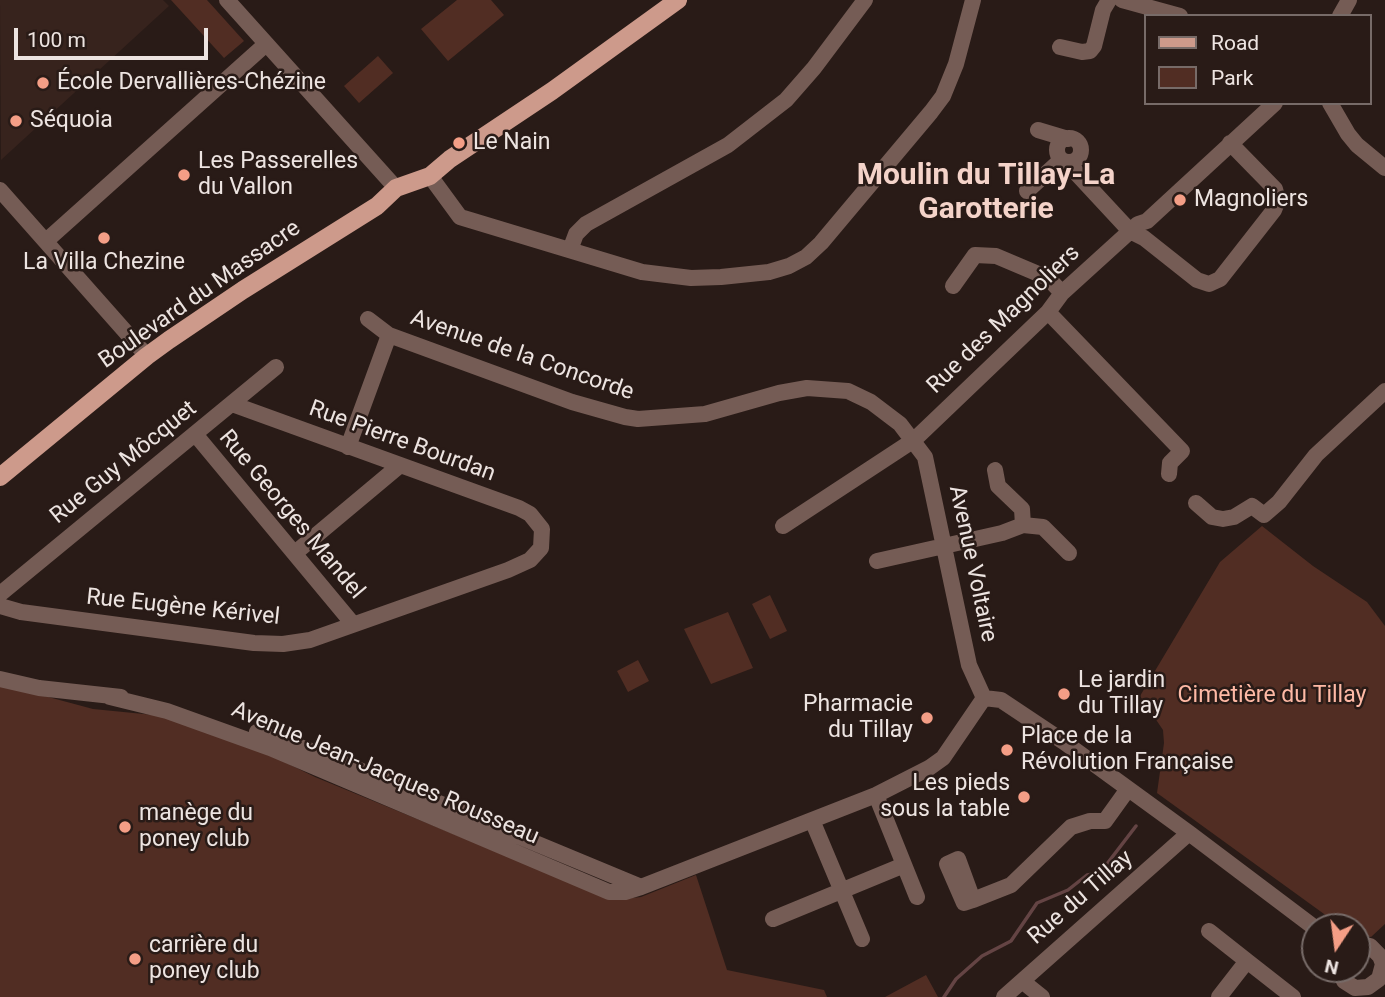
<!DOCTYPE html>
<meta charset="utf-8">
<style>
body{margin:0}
#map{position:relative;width:1385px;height:997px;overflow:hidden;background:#291b17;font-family:Roboto,sans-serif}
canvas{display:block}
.legend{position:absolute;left:1144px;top:14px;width:228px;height:91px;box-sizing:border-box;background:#291b17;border:2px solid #776b68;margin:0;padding:9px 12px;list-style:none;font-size:21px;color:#ede4e1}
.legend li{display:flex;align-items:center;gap:14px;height:35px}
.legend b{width:35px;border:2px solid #776b68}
.north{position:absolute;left:1301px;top:913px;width:70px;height:70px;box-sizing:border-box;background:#291b17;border:2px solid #776b68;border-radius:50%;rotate:193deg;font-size:19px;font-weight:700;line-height:28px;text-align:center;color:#ede4e1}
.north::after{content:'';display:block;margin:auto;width:24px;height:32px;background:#f49e86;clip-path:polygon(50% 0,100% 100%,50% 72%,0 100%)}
.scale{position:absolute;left:14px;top:28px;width:194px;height:32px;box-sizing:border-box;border:4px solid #ede4e1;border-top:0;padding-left:9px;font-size:21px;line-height:24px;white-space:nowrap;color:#ede4e1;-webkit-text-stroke:5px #291b17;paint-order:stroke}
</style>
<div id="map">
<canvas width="1385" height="997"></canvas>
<ul class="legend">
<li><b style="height:9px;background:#cd9a8b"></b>Road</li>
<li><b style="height:19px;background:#512d23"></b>Park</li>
</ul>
<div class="north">N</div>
<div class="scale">100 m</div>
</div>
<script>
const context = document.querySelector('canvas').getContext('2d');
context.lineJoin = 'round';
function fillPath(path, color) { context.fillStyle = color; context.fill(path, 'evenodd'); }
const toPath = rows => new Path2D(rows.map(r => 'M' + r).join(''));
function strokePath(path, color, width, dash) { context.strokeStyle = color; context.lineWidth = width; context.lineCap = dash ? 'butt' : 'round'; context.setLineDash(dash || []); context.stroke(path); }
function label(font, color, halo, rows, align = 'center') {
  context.font = font + ' Roboto,sans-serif'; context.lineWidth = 5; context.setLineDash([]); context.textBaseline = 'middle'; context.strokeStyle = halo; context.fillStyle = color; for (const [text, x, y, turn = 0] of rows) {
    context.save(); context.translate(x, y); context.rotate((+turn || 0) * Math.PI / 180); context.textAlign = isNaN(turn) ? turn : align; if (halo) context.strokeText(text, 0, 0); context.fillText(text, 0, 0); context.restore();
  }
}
fillPath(toPath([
 [0,0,163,0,169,6,1,160]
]), '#37231d');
fillPath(toPath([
 [171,0,207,0,244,41,224,58],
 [457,0,491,0,504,15,448,61,421,29],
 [378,56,393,73,359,103,344,86],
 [1262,526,1313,566,1367,602,1385,626,1385,924,1371,937,1357,934,1357,927,1342,927,1157,793,1164,743,1163,730,1140,696,1220,562],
 [770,595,787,631,770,639,752,604],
 [728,612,753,668,711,684,684,629],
 [638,660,649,681,628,692,617,671],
 [0,684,93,709,164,716,242,741,315,777,614,900,641,897,696,875,727,970,824,990,827,997,0,997],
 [926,975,938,997,885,997]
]), '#512d23');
strokePath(toPath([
 [944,997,956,979,982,956,1011,941,1037,903,1068,890,1087,875,1100,873,1136,826]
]), '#644444', 3.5);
strokePath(toPath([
 [227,0,396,188],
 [1122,0,1180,16],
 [1340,16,1349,0],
 [1060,47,1082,52,1090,51,1094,46,1103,10,1109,0],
 [1330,103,1348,134,1357,145,1385,168],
 [1038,130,1068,139],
 '1057 150a12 12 0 1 1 24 0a12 12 0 1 1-24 0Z',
 [1070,162,1078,175,1130,231,1144,238,1197,280,1209,284,1220,279,1274,210,1278,200,1275,189,1230,143],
 [430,176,460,217,642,272,691,278,721,277,769,272,789,266,806,257,821,243,931,112,943,96,956,64,973,0],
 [0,190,147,356],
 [1027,191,1061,160],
 [46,241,266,44],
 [570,250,576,234,586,224,728,145,786,100,814,68,865,0],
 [953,286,975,255,996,256,1048,278,1062,293],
 [1048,312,1182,451,1170,463,1169,474],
 [368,319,389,335],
 [195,434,353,624],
 [348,447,389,335,572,402,625,417,638,419,705,414,779,393,807,388,848,391,871,402,900,424,925,457,969,665,984,698],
 [995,470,998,486,1022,509,1023,525],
 [1196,503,1212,517,1223,519,1234,517,1252,506,1264,515,1279,502,1316,455,1385,391],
 [783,526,914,440,1048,312,1062,293,1138,224,1147,221,1275,103],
 [295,553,399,466],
 [877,561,1002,533,1023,525,1043,527,1069,553],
 [0,594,276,367],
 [0,606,21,612,254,643,283,644,310,640,508,570,530,560,541,548,542,529,530,514,519,508,232,404],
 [0,679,39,688,121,697],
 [110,697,167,711,270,748,609,892,625,892,641,887,876,795,929,768,943,758,984,698],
 [984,698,1001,700,1064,742,1189,833,1315,928],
 [257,732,323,755,641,887],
 [876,795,917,897],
 [812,820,862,939],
 [973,900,958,859,947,864,964,903,973,900,1011,885,1071,827,1090,821,1105,821,1128,789],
 [773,919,904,865],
 [1209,931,1247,961],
 [1339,969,1344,981,1355,988,1368,987,1379,979,1383,964,1380,956,1370,946,1357,945],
 [1022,981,1042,997],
 [1004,997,1189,833],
 [1219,997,1247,961,1293,997]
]), '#755c55', 16);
strokePath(toPath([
 [0,477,147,356,169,340,243,290,377,206,396,188,430,176,450,159,552,91,678,0]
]), '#cd9a8b', 18);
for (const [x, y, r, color] of [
 [43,83,7,"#f49e86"],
 [16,121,7,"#f49e86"],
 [459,143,7,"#f49e86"],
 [184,175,7,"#f49e86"],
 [1180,200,7,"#f49e86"],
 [104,238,7,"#f49e86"],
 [1064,694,7,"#f49e86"],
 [927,718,7,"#f49e86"],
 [1007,750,7,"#f49e86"],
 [1024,797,7,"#f49e86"],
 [125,827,7,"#f49e86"],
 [135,959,7,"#f49e86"]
]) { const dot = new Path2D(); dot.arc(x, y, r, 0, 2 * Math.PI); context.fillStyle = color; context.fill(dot); strokePath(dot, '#291b17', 2.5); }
label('23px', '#ede4e1', '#291b17', [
 ["École Dervallières-Chézine",57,83],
 ["Séquoia",30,121],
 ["Le Nain",473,143],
 ["Les Passerelles",198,162],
 ["du Vallon",198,188],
 ["Magnoliers",1194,200],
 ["La Villa Chezine",104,263,"center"],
 ["Le jardin",1078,681],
 ["du Tillay",1078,707],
 ["Pharmacie",913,705,"right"],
 ["du Tillay",913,731,"right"],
 ["Place de la",1021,737],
 ["Révolution Française",1021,763],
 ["Les pieds",1010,784,"right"],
 ["sous la table",1010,810,"right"],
 ["manège du",139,814],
 ["poney club",139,840],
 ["carrière du",149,946],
 ["poney club",149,972]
], 'left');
label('23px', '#ede4e1', '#291b17', [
 ["Boulevard du Massacre",200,295,-35],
 ["Rue des Magnoliers",1004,320,-44],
 ["Avenue de la Concorde",522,356,19],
 ["Rue Pierre Bourdan",402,442,20],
 ["Rue Guy Môcquet",124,463,-39],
 ["Rue Georges Mandel",291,515,50],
 ["Avenue Voltaire",972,564,78],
 ["Rue Eugène Kérivel",183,608,6],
 ["Avenue Jean-Jacques Rousseau",385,774,23],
 ["Rue du Tillay",1081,898,-41]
]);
label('23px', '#feb9a5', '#291b17', [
 ["Cimetière du Tillay",1272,696]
]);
label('bold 30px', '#f4d3c9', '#291b17', [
 ["Moulin du Tillay-La",986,176],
 ["Garotterie",986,210]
]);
</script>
